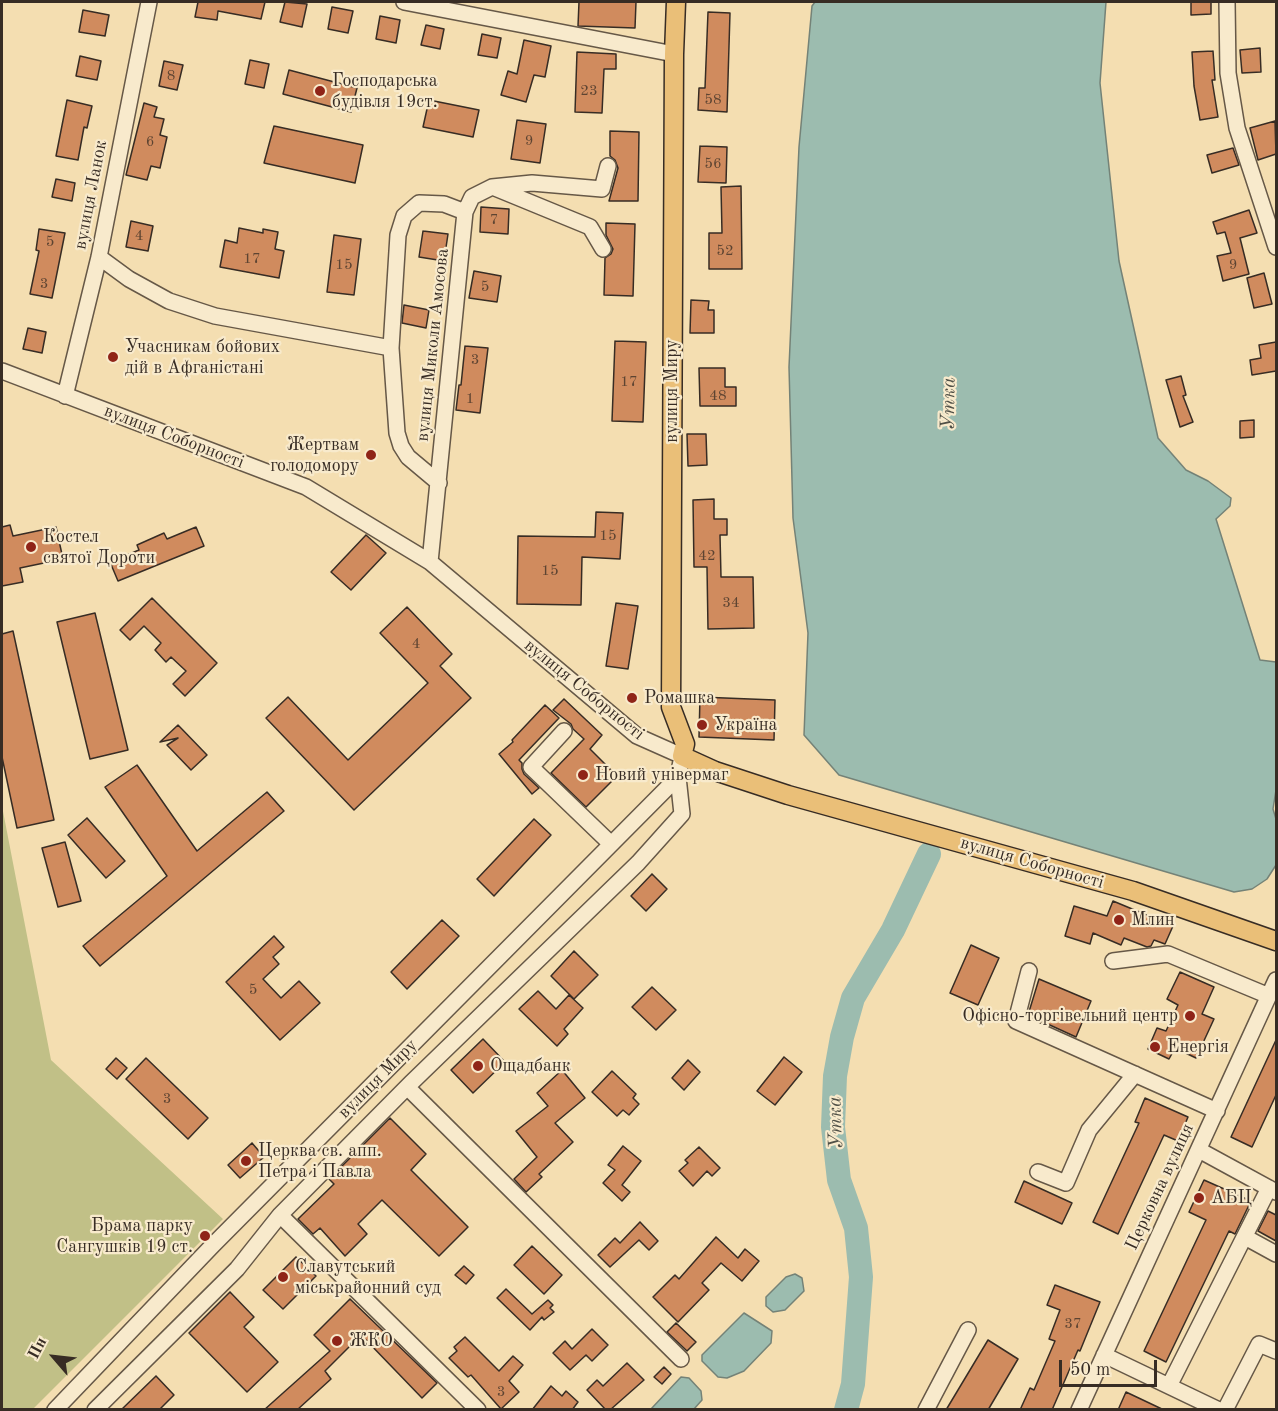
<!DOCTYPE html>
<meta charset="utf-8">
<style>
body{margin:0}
#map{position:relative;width:1278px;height:1411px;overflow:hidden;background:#f4deb1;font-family:"Old Standard TT",serif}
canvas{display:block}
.frame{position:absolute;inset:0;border:3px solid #372c24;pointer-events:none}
.north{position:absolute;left:24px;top:1327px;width:60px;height:60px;-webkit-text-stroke:4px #f8eacc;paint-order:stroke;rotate:298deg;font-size:16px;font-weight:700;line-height:24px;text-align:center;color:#372c24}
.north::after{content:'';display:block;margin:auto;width:21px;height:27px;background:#372c24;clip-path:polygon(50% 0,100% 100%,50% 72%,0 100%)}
.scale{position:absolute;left:1059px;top:1360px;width:98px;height:27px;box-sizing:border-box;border:3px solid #372c24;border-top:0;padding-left:8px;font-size:18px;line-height:21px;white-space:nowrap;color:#372c24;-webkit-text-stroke:4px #f8eacc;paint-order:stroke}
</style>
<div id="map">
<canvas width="1278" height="1411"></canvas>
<div class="frame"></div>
<div class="north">Пн</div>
<div class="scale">50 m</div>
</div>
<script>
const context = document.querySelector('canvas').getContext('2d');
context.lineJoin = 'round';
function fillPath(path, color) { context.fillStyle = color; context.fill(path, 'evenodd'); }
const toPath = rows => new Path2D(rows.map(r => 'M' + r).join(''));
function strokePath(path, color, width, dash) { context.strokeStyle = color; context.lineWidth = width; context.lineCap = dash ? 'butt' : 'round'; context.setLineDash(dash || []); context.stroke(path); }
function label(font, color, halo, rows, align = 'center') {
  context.font = font + ' "Old Standard TT",serif'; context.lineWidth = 4.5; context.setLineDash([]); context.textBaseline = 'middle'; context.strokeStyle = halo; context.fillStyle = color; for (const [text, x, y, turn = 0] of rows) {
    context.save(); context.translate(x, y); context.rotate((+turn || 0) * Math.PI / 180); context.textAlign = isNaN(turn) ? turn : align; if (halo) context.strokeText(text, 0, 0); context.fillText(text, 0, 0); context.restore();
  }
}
fillPath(toPath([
 [2,806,51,1060,223,1219,33,1409,2,1409]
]), '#c1c087');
const water = toPath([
 [815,2,1106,2,1100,83,1119,261,1158,438,1186,470,1208,481,1231,498,1230,506,1216,519,1260,660,1276,662,1276,790,1273,809,1276,819,1276,865,1267,879,1252,889,1234,892,839,775,804,735,808,633,793,518,789,367,799,147,812,6,815,2],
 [795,1274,802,1278,804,1291,785,1310,773,1312,766,1306,766,1297,786,1277,795,1274],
 [744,1313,772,1331,771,1343,744,1371,727,1378,718,1377,702,1361,702,1355,744,1313],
 [681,1377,689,1378,701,1391,702,1400,694,1409,651,1409,681,1377]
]);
fillPath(water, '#9cbcaf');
strokePath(water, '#748277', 1.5);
strokePath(toPath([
 [846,1410,853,1384,861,1277,856,1228,839,1180,833,1127,835,1076,842,1037,853,998,893,930,929,854]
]), '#9cbcaf', 24);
const building = toPath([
 [198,2,265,2,261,19,218,11,217,20,195,17,198,2],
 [285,2,307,4,302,27,280,22,285,2],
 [579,2,636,2,635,28,578,26,579,2],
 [1191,2,1211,2,1211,14,1191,15,1191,2],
 [332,7,353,11,348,33,328,29,332,7],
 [83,10,109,15,105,36,79,32,83,10],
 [708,12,730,13,727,112,698,110,699,88,705,88,708,12],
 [380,16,400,20,396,43,376,39,380,16],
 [426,25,444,29,440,49,421,45,426,25],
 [482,34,501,38,497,58,478,55,482,34],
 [524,40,551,46,545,77,534,75,526,102,501,95,508,71,517,74,524,40],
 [1260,48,1261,72,1242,73,1240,50,1260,48],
 [1213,51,1215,80,1212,80,1218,117,1200,120,1194,86,1192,52,1213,51],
 [577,52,616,54,616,69,604,69,602,113,575,112,577,52],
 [80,56,101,61,97,80,76,76,80,56],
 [250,60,269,64,264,88,245,84,250,60],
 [164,61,183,65,177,90,159,86,164,61],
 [289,70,357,88,351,112,283,94,289,70],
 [67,100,92,106,87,128,84,127,78,160,56,156,67,100],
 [429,100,479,110,473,137,423,127,429,100],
 [144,103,157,107,154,117,164,119,160,135,167,137,160,168,151,166,147,180,126,175,144,103],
 [517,120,546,124,540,163,511,159,517,120],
 [1275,121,1276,154,1258,160,1250,128,1275,121],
 [274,126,363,145,355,183,264,163,274,126],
 [610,131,639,132,638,201,609,201,618,168,615,160,610,156,610,131],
 [700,146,727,147,726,183,698,182,700,146],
 [1233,148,1239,165,1212,173,1207,155,1233,148],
 [56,179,75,183,72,201,52,197,56,179],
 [741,186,742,269,709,269,709,233,722,233,721,187,741,186],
 [481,207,509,209,508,234,480,232,481,207],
 [1249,210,1257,233,1240,238,1249,274,1223,281,1217,256,1231,253,1225,232,1217,234,1213,222,1249,210],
 [131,221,153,226,148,251,126,247,131,221],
 [606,223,635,224,633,296,604,295,605,258,611,254,613,249,606,235,606,223],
 [239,228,263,233,263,229,278,232,275,249,284,251,279,278,220,267,225,240,237,243,239,228],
 [39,229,65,233,52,298,30,294,39,251,36,250,39,229],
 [423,231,448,234,444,261,419,257,423,231],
 [334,235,361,239,354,295,327,292,334,235],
 [474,271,501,276,497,302,469,298,474,271],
 [1264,273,1272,304,1254,308,1247,278,1264,273],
 [691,300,709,301,708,310,714,310,714,333,690,333,691,300],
 [404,305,429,310,426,328,402,323,404,305],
 [28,328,46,332,42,353,23,349,28,328],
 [615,341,646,342,643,422,612,421,615,341],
 [1276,342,1276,371,1252,375,1250,360,1261,358,1259,345,1276,342],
 [465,346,488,348,480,413,456,410,459,385,461,385,465,346],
 [699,368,725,368,725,387,736,387,736,406,700,406,699,368],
 [1181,376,1186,395,1183,396,1193,422,1180,427,1166,380,1181,376],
 [1254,420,1254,437,1240,438,1240,421,1254,420],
 [687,434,706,434,707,465,688,466,687,434],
 [714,499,714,519,727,519,727,535,720,535,721,577,753,577,754,628,708,629,707,567,694,567,693,500,714,499],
 [596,512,623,513,620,559,582,557,581,605,517,604,518,536,595,537,596,512],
 [10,525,13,536,56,527,63,559,20,568,23,582,2,586,2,527,10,525],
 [196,527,204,546,118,581,110,562,139,550,137,545,164,533,167,539,196,527],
 [366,535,386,553,351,590,331,572,366,535],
 [152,598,217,663,185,696,173,684,186,671,171,657,166,662,155,650,161,643,144,626,130,640,120,630,152,598],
 [616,603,638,606,628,669,606,666,616,603],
 [407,607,452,654,440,666,471,698,354,810,266,718,288,697,348,760,428,683,380,633,407,607],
 [95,613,128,750,90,759,57,622,95,613],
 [13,631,54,820,17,828,2,757,2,634,13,631],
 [700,697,775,700,774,740,699,737,700,697],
 [564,699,602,735,590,749,617,776,586,807,551,773,584,739,573,729,571,724,553,710,564,699],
 [545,705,559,718,519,760,522,763,522,769,524,774,539,788,532,794,499,754,513,742,512,740,545,705],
 [178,725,207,755,191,770,167,745,178,738,160,742,178,725],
 [137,765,197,851,267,792,284,811,100,966,83,946,167,876,105,787,137,765],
 [87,818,125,861,106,878,68,835,87,818],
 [534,819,551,835,494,896,477,879,534,819],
 [65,842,81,901,58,907,42,848,65,842],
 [652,874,667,889,646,911,631,896,652,874],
 [1113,901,1173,926,1165,944,1154,940,1151,946,1147,947,1124,938,1121,945,1093,933,1090,944,1065,936,1074,906,1107,916,1113,901],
 [442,920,459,936,407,989,391,972,442,920],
 [274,936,284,947,273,957,279,964,263,979,281,998,299,981,320,1003,280,1040,226,982,274,936],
 [971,945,999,958,978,1005,950,993,971,945],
 [574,951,598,975,574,999,551,976,574,951],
 [1180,972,1214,987,1202,1014,1214,1019,1196,1058,1175,1048,1169,1059,1148,1049,1157,1028,1166,1031,1178,1005,1167,999,1180,972],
 [1039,979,1091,1001,1076,1037,1028,1015,1039,979],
 [652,987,676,1010,656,1030,632,1007,652,987],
 [538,991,556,1009,569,995,583,1008,564,1029,568,1034,557,1046,519,1009,538,991],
 [483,1039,505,1062,473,1093,451,1070,483,1039],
 [1276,1040,1276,1095,1252,1147,1231,1137,1276,1040],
 [784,1057,802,1072,775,1105,757,1091,784,1057],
 [116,1058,127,1068,117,1079,106,1069,116,1058],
 [146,1058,208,1118,188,1139,126,1079,146,1058],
 [688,1060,700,1072,684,1090,672,1078,688,1060],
 [562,1070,585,1098,555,1123,573,1142,539,1174,542,1177,526,1192,514,1179,537,1157,516,1131,548,1106,537,1093,562,1070],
 [612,1071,636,1094,633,1098,639,1104,629,1115,623,1110,617,1116,592,1092,612,1071],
 [1145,1098,1188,1117,1178,1141,1164,1135,1118,1234,1093,1222,1139,1123,1135,1122,1145,1098],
 [390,1118,426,1154,411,1170,468,1227,439,1256,382,1200,358,1224,367,1234,345,1256,320,1228,313,1234,298,1219,334,1184,329,1179,390,1118],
 [252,1143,264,1157,240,1178,228,1165,252,1143],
 [623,1146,641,1161,622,1185,630,1192,622,1201,603,1183,615,1170,608,1165,623,1146],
 [699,1147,720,1168,712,1176,707,1171,693,1186,679,1171,688,1163,685,1160,699,1147],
 [1204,1180,1251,1201,1235,1234,1229,1231,1166,1362,1144,1351,1206,1220,1189,1212,1204,1180],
 [1024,1181,1072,1203,1062,1224,1015,1202,1024,1181],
 [1268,1211,1276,1215,1276,1241,1258,1231,1268,1211],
 [640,1222,658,1241,649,1250,639,1240,610,1267,598,1255,615,1238,620,1243,640,1222],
 [716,1237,738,1258,745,1249,759,1261,742,1281,721,1263,702,1283,709,1290,678,1322,653,1297,675,1275,679,1279,716,1237],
 [532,1246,562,1275,544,1294,514,1265,532,1246],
 [296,1257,316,1276,283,1309,263,1290,296,1257],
 [464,1266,474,1275,466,1284,455,1275,464,1266],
 [1055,1285,1100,1302,1080,1351,1078,1350,1052,1410,1020,1410,1030,1388,1034,1390,1055,1341,1049,1339,1060,1310,1047,1305,1055,1285],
 [506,1289,532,1314,548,1300,553,1305,550,1308,554,1312,544,1320,542,1317,530,1330,497,1298,506,1289],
 [230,1292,254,1317,244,1327,278,1362,247,1392,189,1333,230,1292],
 [350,1299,437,1383,422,1398,366,1340,361,1345,356,1340,325,1371,331,1379,297,1410,264,1410,330,1351,314,1335,350,1299],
 [676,1323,696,1342,687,1351,667,1332,676,1323],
 [592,1329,608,1345,592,1361,586,1355,570,1370,553,1353,565,1341,572,1349,592,1329],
 [465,1337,499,1371,513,1356,523,1365,509,1381,519,1392,501,1409,471,1375,468,1377,449,1358,457,1351,454,1347,465,1337],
 [988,1340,1018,1359,988,1410,946,1410,988,1340],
 [627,1363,644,1380,610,1410,606,1410,587,1390,597,1380,603,1386,627,1363],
 [664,1367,671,1374,662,1384,654,1377,664,1367],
 [156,1376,174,1395,159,1410,121,1410,156,1376],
 [551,1386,562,1396,566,1391,578,1402,572,1410,532,1410,551,1386],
 [1126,1392,1164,1410,1118,1410,1126,1392]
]);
fillPath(building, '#d08b5e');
strokePath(building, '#372c24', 1.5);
const minor = toPath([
 [404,2,674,54],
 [1227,2,1228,73,1237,128,1276,247],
 [495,188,590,227,603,249],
 [465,212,472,197,492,187,532,183,602,189,608,166],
 [99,257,129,279,169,301,215,316,391,348,398,235,404,216,419,203,444,204,465,212,430,562],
 [391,348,397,433,401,446,408,457,439,483],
 [2,371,306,487,430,562,637,736,682,756,678,777,682,814,638,863,411,1083,280,1215,237,1269,95,1410],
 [65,396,99,257,149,2],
 [564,731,531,767,611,844],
 [1113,961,1168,954,1269,996],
 [1029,971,1016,1021,1217,1111],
 [407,1087,681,1359],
 [1199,1150,1276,1192],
 [1038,1172,1066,1183,1089,1130,1135,1074],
 [280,1215,478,1410],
 [1245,1237,1276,1254],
 [1104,1355,1219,1410],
 [1169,1386,1269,1188],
 [55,1410,213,1245,678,777],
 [926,1410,968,1330],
 [1079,1410,1276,980],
 [1225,1410,1259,1344,1276,1351]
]);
const major = toPath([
 [676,2,674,54,671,707,685,744,682,756,715,771,788,795,1133,891,1276,941]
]);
strokePath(minor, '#665847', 18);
strokePath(major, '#372c24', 21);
strokePath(minor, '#f8eacc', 15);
strokePath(major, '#eabf78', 18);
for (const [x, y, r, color] of [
 [320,91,6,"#8f2418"],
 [113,357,6,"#8f2418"],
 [371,455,6,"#8f2418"],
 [31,547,6,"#8f2418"],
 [632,698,6,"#8f2418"],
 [702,725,6,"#8f2418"],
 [583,775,6,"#8f2418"],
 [1119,920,6,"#8f2418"],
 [1190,1016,6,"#8f2418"],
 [1155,1047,6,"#8f2418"],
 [478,1066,6,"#8f2418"],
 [246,1161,6,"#8f2418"],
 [1199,1198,6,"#8f2418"],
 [205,1236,6,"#8f2418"],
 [283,1277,6,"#8f2418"],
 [337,1341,6,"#8f2418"]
]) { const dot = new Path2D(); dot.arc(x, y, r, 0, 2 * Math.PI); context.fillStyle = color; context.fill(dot); strokePath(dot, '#f8eacc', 2); }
label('15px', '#5d4432', null, [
 ["8",171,76],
 ["23",589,91],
 ["58",713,100],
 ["9",529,141],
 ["6",150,142],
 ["56",713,164],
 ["7",494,220],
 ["4",139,236],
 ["5",50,242],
 ["52",725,251],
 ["17",252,259],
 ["15",344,265],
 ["9",1233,265],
 ["3",44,284],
 ["5",485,287],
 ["3",475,360],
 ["17",629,382],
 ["48",718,396],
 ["1",470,399],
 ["15",608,536],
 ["42",707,556],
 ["15",550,571],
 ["34",731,603],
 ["4",416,644],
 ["5",253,990],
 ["3",167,1099],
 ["37",1073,1324],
 ["3",501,1392]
]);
label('18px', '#372c24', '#f8eacc', [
 ["Господарська",332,81],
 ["будівля 19ст.",332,102],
 ["Учасникам бойових",125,347],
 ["дій в Афганістані",125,368],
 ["Жертвам",359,445,"right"],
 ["голодомору",359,466,"right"],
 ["Костел",43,537],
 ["святої Дороти",43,558],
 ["Ромашка",644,698],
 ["Україна",714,725],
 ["Новий універмаг",595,775],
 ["Млин",1131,920],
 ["Офісно-торгівельний центр",1178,1016,"right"],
 ["Енергія",1167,1047],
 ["Ощадбанк",490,1066],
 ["Церква св. апп.",258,1151],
 ["Петра і Павла",258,1172],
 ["АБЦ",1211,1198],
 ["Брама парку",193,1226,"right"],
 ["Сангушків 19 ст.",193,1247,"right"],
 ["Славутський",295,1267],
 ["міськрайонний суд",295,1288],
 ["ЖКО",349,1341]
], 'left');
label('18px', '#372c24', '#f8eacc', [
 ["вулиця Ланок",91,195,-79],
 ["вулиця Миколи Амосова",433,345,-84],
 ["вулиця Миру",672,391,-90],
 ["вулиця Соборності",174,437,21],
 ["вулиця Соборності",584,690,39],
 ["вулиця Соборності",1032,863,16],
 ["вулиця Миру",378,1079,-45],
 ["Церковна вулиця",1160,1187,-65]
]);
label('italic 20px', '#505047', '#f8eacc', [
 ["Утка",949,404,-89],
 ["Утка",836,1123,-92]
]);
</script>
